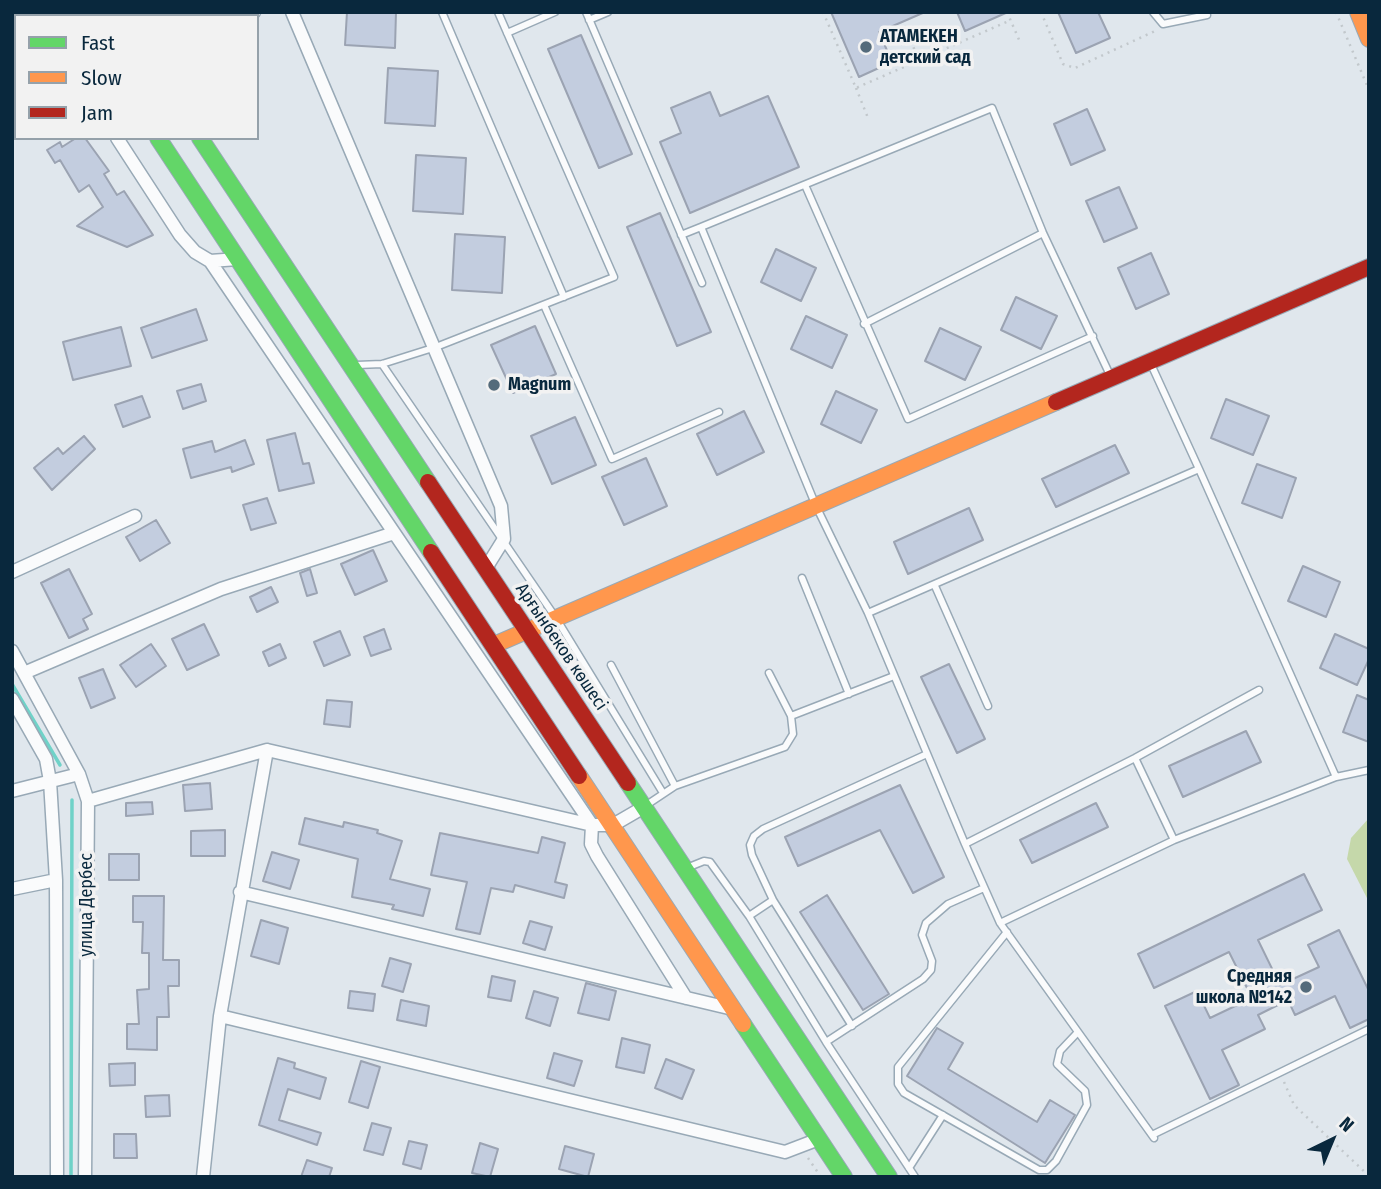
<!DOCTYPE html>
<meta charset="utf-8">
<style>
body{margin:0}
#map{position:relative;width:1381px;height:1189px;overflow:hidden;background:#e0e7ed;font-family:"Fira Sans Condensed",sans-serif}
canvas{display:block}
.frame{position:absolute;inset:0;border:14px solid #09283d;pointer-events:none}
.legend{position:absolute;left:14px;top:14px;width:245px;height:126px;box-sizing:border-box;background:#f2f2f2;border:2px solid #95a1aa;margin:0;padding:9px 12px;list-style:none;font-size:21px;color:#09283d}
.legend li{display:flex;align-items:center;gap:14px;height:35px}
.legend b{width:35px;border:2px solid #95a1aa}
.north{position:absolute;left:1297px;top:1105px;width:70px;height:70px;-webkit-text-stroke:5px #f2f2f2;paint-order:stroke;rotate:43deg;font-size:19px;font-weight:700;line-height:28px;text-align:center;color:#09283d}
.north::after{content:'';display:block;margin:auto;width:24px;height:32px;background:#09283d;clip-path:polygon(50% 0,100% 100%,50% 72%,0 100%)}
</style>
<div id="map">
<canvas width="1381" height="1189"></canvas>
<div class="frame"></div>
<ul class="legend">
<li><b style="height:9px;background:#63d668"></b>Fast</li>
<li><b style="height:9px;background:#ff974d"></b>Slow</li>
<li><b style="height:9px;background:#b3261e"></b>Jam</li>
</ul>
<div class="north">N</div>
</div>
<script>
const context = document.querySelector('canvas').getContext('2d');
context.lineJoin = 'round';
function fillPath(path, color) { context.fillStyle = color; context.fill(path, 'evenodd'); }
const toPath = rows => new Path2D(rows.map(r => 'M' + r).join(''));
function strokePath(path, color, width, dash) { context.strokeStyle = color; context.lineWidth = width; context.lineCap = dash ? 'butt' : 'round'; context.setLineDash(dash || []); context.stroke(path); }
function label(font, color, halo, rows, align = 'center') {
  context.font = font + ' "Fira Sans Condensed",sans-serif'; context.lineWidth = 7; context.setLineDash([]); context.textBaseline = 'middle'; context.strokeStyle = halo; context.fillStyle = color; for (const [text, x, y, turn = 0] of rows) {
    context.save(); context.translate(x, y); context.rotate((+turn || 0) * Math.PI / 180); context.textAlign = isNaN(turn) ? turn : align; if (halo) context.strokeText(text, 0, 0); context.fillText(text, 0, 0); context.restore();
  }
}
fillPath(toPath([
 [1369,818,1369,902,1347,859,1351,838]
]), '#c5d8aa');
strokePath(toPath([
 [12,684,60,765],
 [71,1177,72,800]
]), '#6fd2c8', 3.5);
const building = toPath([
 [347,12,396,12,395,48,345,45,347,12],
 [831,12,925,12,879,32,892,62,859,77,831,12],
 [957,12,1008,12,965,31,957,12],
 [1058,12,1098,12,1110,38,1076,53,1058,12],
 [581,35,632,154,599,168,548,49,581,35],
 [388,68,438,71,435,126,385,123,388,68],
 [710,92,720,116,768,96,799,167,690,213,660,142,681,133,671,108,710,92],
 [1087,109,1105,150,1071,165,1054,124,1087,109],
 [76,138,85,138,109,171,104,174,117,195,124,191,153,235,127,247,77,226,103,207,89,185,79,192,60,160,55,163,47,150,60,142,62,147,76,138],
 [416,155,466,158,463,214,413,211,416,155],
 [1119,187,1137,228,1104,242,1086,201,1119,187],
 [660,213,711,332,677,346,627,227,660,213],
 [455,234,505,237,502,293,452,290,455,234],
 [776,249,816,268,801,301,761,282,776,249],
 [1151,253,1169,294,1136,309,1118,268,1151,253],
 [1016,297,1057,316,1041,349,1001,330,1016,297],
 [196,309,207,340,152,358,141,328,196,309],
 [806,316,847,335,832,368,791,349,806,316],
 [535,326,556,374,513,393,491,345,535,326],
 [121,327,131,366,73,380,63,342,121,327],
 [940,328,981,347,965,380,925,361,940,328],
 [201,384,206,401,183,409,177,391,201,384],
 [836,391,877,410,861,443,821,424,836,391],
 [142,396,150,417,123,427,115,405,142,396],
 [1226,399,1269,416,1253,455,1211,438,1226,399],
 [744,411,764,452,717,475,697,434,744,411],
 [575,417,596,465,552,484,531,436,575,417],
 [295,433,303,464,309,463,314,483,279,491,267,440,295,433],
 [84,436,95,449,52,490,34,468,58,448,63,454,84,436],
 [245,440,254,464,232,472,231,467,191,478,183,449,212,441,215,452,245,440],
 [1115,445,1129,473,1056,507,1042,479,1115,445],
 [646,458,667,506,624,525,602,477,646,458],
 [1257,464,1296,478,1282,518,1242,503,1257,464],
 [267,498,276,523,251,530,243,505,267,498],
 [969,508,983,540,908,574,894,542,969,508],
 [156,520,170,543,140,561,126,537,156,520],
 [373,550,387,581,355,595,341,564,373,550],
 [1303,566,1340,582,1326,617,1288,601,1303,566],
 [69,569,92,614,83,619,88,629,69,638,41,583,69,569],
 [310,569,317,593,307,596,300,573,310,569],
 [271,587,278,602,257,612,250,597,271,587],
 [204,624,219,655,187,670,172,639,204,624],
 [384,629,391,649,371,656,364,637,384,629],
 [340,631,350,655,324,666,314,642,340,631],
 [1335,634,1369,649,1369,659,1357,685,1320,668,1335,634],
 [151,644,166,666,136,687,120,665,151,644],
 [280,644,286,658,269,666,263,652,280,644],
 [949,664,985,739,957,753,921,677,949,664],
 [103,669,115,698,91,708,79,678,103,669],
 [1357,695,1369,700,1369,742,1343,732,1357,695],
 [327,700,352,702,350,727,324,724,327,700],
 [1246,731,1261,762,1183,797,1169,766,1246,731],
 [210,783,212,809,185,811,183,785,210,783],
 [900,785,944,877,913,893,880,830,798,866,785,837,900,785],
 [152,802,153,814,126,816,126,803,152,802],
 [1096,803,1108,827,1032,863,1020,840,1096,803],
 [305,818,343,827,344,822,378,830,377,833,402,841,390,879,430,889,423,916,392,909,394,905,352,897,358,859,299,844,305,818],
 [225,830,225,856,191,856,191,831,225,830],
 [440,833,538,853,542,837,565,843,555,882,567,885,564,898,515,885,513,892,491,888,480,934,456,929,467,882,431,875,440,833],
 [272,852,299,860,290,889,263,881,272,852],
 [109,854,139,854,139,880,109,880,109,854],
 [1304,874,1322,910,1258,940,1280,985,1319,967,1308,945,1339,930,1369,991,1369,1019,1350,1028,1335,996,1295,1015,1288,1000,1258,1015,1265,1029,1222,1050,1239,1085,1210,1099,1165,1006,1197,991,1210,1018,1252,998,1229,952,1154,988,1138,954,1304,874],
 [827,895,889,994,863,1010,800,912,827,895],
 [133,896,164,896,163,960,179,960,179,986,168,986,169,1017,157,1017,157,1050,127,1049,127,1024,139,1024,137,990,149,989,149,953,142,953,143,922,133,922,133,896],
 [261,920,288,928,279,964,251,956,261,920],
 [530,921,552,927,545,950,523,943,530,921],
 [390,958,411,964,403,992,382,986,390,958],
 [492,976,515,981,511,1001,488,997,492,976],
 [586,983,616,991,609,1020,578,1013,586,983],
 [350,991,375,994,373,1011,348,1008,350,991],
 [534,991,558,998,550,1026,526,1018,534,991],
 [401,1000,429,1006,426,1026,397,1020,401,1000],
 [937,1028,963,1043,948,1069,1037,1122,1050,1100,1075,1115,1045,1163,907,1076,937,1028],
 [622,1038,650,1045,644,1073,616,1067,622,1038],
 [554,1053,582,1061,574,1086,547,1078,554,1053],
 [278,1058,295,1063,294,1068,326,1078,320,1099,288,1089,279,1120,321,1133,317,1145,259,1125,278,1058],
 [666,1059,694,1070,682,1099,655,1088,666,1059],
 [361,1061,380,1067,368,1108,349,1102,361,1061],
 [135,1063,135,1085,110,1086,109,1064,135,1063],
 [169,1095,170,1116,146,1117,145,1096,169,1095],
 [372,1123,391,1128,383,1155,364,1150,372,1123],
 [114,1134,136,1134,137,1158,114,1158,114,1134],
 [409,1141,427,1145,421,1169,403,1164,409,1141],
 [480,1143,498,1149,490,1177,472,1173,480,1143],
 [565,1146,594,1154,588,1177,559,1169,565,1146],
 [307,1160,332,1168,329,1177,301,1177,307,1160]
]);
fillPath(building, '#c3cddf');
strokePath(building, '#9ba3b2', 2);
const lane = toPath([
 [148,12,150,16],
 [442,12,564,297],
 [586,12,702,283],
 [1153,12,1163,24,1207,15],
 [589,20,608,12],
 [507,33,555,12],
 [805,185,908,419,1093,336],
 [681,235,701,227],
 [544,305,612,459,719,412],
 [864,324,1043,233],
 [1150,362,1199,469],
 [382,364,556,618,663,793],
 [357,365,382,364,436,347,614,277,498,12],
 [802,578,849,694],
 [935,586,988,706],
 [868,613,816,506,701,227,992,108,1043,233,1110,375],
 [611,665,675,786],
 [769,673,791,716],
 [1259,690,1135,758,965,844,868,613,1199,469,1336,777,1369,770],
 [1135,758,1174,840,1336,777],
 [645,806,675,786,785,747,793,734,791,716,894,676],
 [965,844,1000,923],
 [689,867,704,861,710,862,749,916,773,900,752,855,750,845,754,836,763,829,927,754],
 [773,900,852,1026],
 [749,916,826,1042,923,979,931,970,932,961,922,935,926,923,948,904,984,888],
 [1007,932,898,1067,898,1084,904,1093,1039,1170,1047,1170,1056,1161,1087,1105,1085,1091,1057,1064,1060,1051,1078,1032],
 [826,1042,915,1177],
 [1152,1135,1369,1029],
 [1154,1138,1000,923,1174,840],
 [909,1168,943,1115]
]);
const street = toPath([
 [44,12,46,16],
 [292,12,501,506,504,539,486,568],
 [245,16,254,12],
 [117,138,180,235,195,252,210,261,238,259],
 [210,261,592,825,591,844,597,856,686,998],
 [12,572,135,516],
 [12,651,79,774,88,801,85,1177],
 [24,673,221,589,394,533],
 [12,699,46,759,50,781,56,880,57,1177],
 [12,791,79,774],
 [88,801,267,750,592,825,613,825,644,807],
 [12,889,56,880],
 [240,892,733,1009],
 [220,1016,785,1152,819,1139],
 [203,1177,220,1016,267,750]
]);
const fast = toPath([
 [75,12,77,16],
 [117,12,119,16],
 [158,138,431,552],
 [200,138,428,482],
 [628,783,889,1177],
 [743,1024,844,1177]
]);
const slow = toPath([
 [1358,12,1369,39],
 [494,645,1056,402],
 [579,776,743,1024]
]);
const jam = toPath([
 [1056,402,1369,267],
 [428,482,628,783],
 [431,552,579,776]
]);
strokePath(lane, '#98a9b6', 9);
strokePath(street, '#98a9b6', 15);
strokePath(fast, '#98a9b6', 18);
strokePath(slow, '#98a9b6', 18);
strokePath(jam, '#98a9b6', 18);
strokePath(toPath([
 [823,12,856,88,1011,20],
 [1007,12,1020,42],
 [1041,12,1063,64,1075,68,1155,31],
 [1336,12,1369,90],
 [905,28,919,60],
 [856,88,868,118],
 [1284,1082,1294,1105,1369,1176],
 [808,1158,821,1177]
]), '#c2c8cc', 2.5, [2, 5]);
strokePath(lane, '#fafbfc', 6);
strokePath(street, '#fafbfc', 12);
strokePath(fast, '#63d668', 16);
strokePath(slow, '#ff974d', 16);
strokePath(jam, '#b3261e', 16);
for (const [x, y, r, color] of [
 [866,47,7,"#546b7b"],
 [494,385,7,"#546b7b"],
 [1306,987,7,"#546b7b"]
]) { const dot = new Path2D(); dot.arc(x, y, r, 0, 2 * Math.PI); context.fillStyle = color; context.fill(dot); strokePath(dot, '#f2f2f2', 2.5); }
label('bold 18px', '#09283d', '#f2f2f2', [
 ["АТАМЕКЕН",880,37],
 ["детский сад",880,58],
 ["Magnum",508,385],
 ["Средняя",1292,977,"right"],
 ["школа №142",1292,998,"right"]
], 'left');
label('18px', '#09283d', '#f2f2f2', [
 ["Арғынбеков көшесі",561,647,56],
 ["улица Дербес",87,905,-90]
]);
</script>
